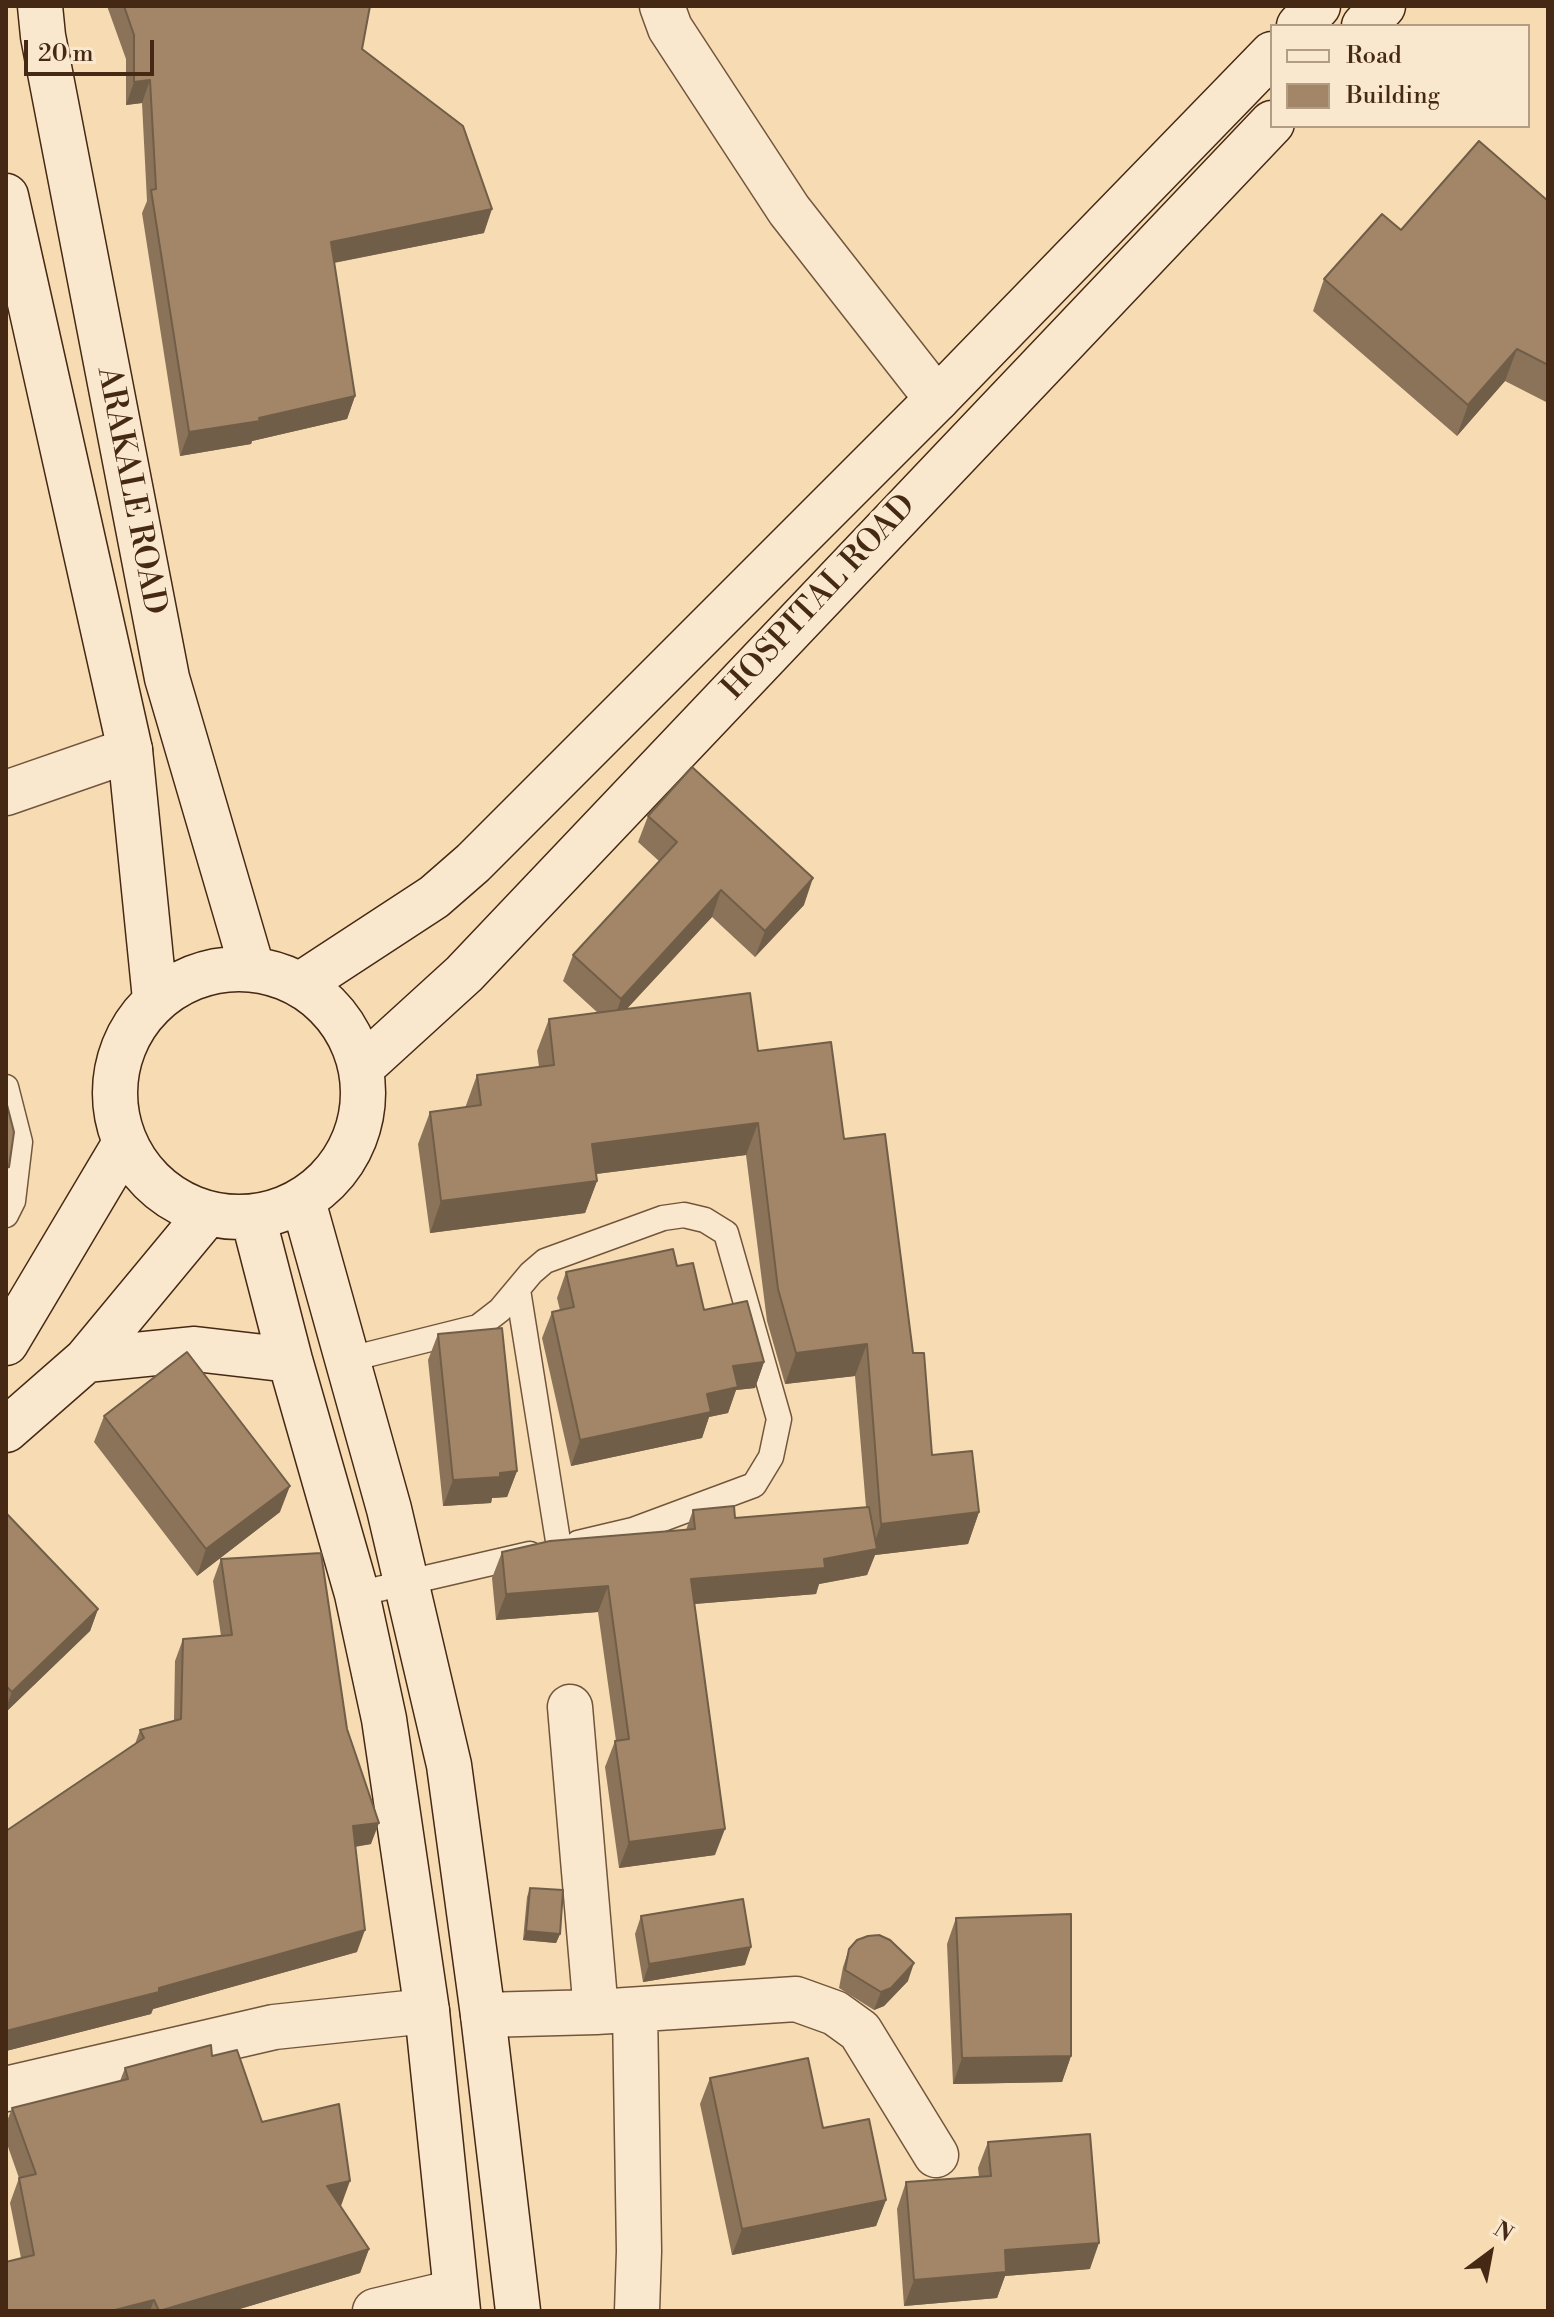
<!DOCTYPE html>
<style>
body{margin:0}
#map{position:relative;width:1554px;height:2317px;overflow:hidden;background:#f7dcb3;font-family:"Libre Bodoni",serif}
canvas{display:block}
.frame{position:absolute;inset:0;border:8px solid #452915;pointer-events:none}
.legend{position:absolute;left:1270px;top:24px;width:260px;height:104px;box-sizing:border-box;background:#fae8ce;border:2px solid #b29c84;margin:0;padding:10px 14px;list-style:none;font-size:24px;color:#452915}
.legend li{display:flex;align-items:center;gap:16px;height:40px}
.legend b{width:40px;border:2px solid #b29c84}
.north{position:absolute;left:1450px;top:2213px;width:80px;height:80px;-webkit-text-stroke:6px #fae8ce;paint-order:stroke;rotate:32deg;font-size:22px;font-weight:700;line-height:32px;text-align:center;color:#452915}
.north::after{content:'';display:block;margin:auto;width:28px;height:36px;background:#452915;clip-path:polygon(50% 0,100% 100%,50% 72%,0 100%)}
.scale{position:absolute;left:24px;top:40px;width:130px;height:36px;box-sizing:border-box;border:4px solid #452915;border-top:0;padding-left:10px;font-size:24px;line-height:28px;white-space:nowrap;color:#452915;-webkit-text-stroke:6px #fae8ce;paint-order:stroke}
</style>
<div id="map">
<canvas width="1554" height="2317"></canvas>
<div class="frame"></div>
<ul class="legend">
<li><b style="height:10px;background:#fae8ce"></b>Road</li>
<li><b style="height:22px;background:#a28667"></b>Building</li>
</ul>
<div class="north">N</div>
<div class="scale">20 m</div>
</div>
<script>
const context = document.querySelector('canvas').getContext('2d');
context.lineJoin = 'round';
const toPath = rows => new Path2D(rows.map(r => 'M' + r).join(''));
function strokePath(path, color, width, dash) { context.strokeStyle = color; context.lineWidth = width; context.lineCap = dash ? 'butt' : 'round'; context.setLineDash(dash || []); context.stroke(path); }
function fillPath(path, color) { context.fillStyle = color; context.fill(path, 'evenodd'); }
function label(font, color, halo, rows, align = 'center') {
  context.font = font + ' "Libre Bodoni",serif'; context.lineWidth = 8; context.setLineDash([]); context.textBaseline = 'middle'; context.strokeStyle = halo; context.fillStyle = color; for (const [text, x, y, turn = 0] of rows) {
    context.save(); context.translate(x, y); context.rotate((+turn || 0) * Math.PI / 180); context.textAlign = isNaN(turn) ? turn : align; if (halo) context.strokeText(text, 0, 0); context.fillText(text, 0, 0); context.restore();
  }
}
const lane = toPath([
 [6,1087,20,1142,13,1201,6,1215],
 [518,1290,559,1547],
 [346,1360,478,1327,500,1310,531,1273,545,1261,663,1218,684,1215,705,1220,726,1233,779,1419,771,1457,754,1485,633,1530,578,1543],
 [357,1594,530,1554]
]);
const street = toPath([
 [662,6,670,28,789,210,937,399],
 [6,793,130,750],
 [570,1707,596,2012],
 [635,2010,639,2251,637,2311],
 [483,2015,596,2012,796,1999,835,2013,860,2031,936,2155],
 [6,2089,274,2027,427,2011],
 [375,2311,455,2292]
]);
const secondary = toPath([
 [40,6,43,36,167,678,252,968],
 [1299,26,1318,6],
 [1364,26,1383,6],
 [6,196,130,750,155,999],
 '115 1093a124 124 0 1 1 248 0a124 124 0 1 1-248 0Z',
 [301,984,434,897,473,863,937,399,1272,54],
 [362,1067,464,974,1272,123],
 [303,1201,389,1509,449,1765,483,2015,518,2311],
 [253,1217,290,1360,357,1594,384,1719,427,2011,458,2311],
 [6,1343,125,1143],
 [86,1360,195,1349,290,1360],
 [6,1430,86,1360,207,1214]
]);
strokePath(lane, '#72563c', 27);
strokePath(street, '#72563c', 47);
strokePath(secondary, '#452915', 47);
strokePath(lane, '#fae8ce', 24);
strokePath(street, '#fae8ce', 44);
strokePath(secondary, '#fae8ce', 44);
fillPath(toPath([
 [94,6,370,6,362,49,484,233,334,263,355,396,347,419,252,441,251,444,180,456,142,213,147,201,142,103,126,105,126,59,107,6],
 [1548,201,1548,403,1505,381,1457,436,1313,311,1324,279,1401,230],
 [648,816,804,905,755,957,712,917,626,1009,758,1051,844,1139,913,1353,932,1455,979,1512,968,1544,875,1555,867,1575,819,1584,816,1594,694,1604,715,1855,619,1868,605,1767,615,1741,616,1741,598,1612,496,1620,492,1578,502,1552,686,1530,693,1510,735,1518,866,1507,855,1376,785,1384,767,1321,746,1155,596,1174,597,1181,585,1213,430,1233,418,1144,430,1112,465,1108,477,1075,539,1067,537,1051,549,1019,598,1013,563,981,573,955,659,861,638,842],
 [677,1266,704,1310,764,1362,755,1388,736,1390,728,1413,709,1417,702,1438,571,1466,542,1338,552,1312,560,1310,557,1298,566,1272],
 [438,1334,517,1471,507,1497,492,1498,491,1503,443,1506,428,1360],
 [104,1416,280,1512,197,1576,94,1442],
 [6,1513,98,1609,90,1631,6,1712],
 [221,1559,347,1729,371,1844,355,1847,357,1952,153,2009,151,2014,6,2051,6,1831,135,1744,140,1730,174,1721,175,1661,183,1639,221,1636,213,1581],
 [530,1888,560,1934,556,1943,523,1940,527,1897],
 [641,1916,745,1965,643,1982,635,1934],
 [956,1918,1071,2056,1062,2082,953,2084,947,1944],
 [849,1949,908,1981,884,2006,874,2010,839,1988,843,1967],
 [212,2056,262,2122,341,2206,340,2206,369,2249,360,2273,233,2311,6,2311,21,2258,10,2203,19,2178,6,2141,6,2124,12,2108,120,2081,125,2068],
 [710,2078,823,2128,886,2200,876,2226,732,2255,700,2104],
 [988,2142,1090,2269,1005,2276,997,2298,904,2306,897,2209,906,2182,979,2177,978,2168]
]), '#8b7359');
fillPath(toPath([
 [150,80,142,103,126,105,134,82],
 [492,209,484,233,322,265,331,242],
 [1517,349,1505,381,1457,436,1468,405],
 [355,396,347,419,252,441,251,444,180,456,189,432],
 [813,878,804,905,755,957,765,931],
 [721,890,712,917,612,1025,621,999],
 [758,1123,746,1155,580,1176,592,1144],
 [597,1181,585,1213,430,1233,441,1201],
 [867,1344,855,1376,785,1384,796,1353],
 [764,1362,755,1388,736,1390,728,1413,709,1417,702,1438,571,1466,580,1440,707,1394,733,1366],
 [517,1471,507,1497,492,1498,491,1503,443,1506,453,1480],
 [290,1486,280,1512,197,1576,206,1549],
 [979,1512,968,1544,875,1555,867,1575,819,1584,816,1594,682,1605,691,1579,824,1559,872,1550,881,1524],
 [608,1586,598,1612,496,1620,506,1594],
 [98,1609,90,1631,6,1712,6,1708,12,1692],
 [379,1823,371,1844,345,1848,353,1826],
 [725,1829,715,1855,619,1868,629,1842],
 [365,1930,357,1952,153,2009,151,2014,6,2051,6,2031],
 [526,1931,560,1934,556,1943,523,1940],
 [751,1947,745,1965,643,1982,649,1964],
 [914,1963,908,1981,884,2006,874,2010,881,1992],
 [1071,2056,1062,2082,953,2084,962,2058],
 [350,2181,341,2206,318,2211,327,2186],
 [886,2200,876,2226,732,2255,742,2229],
 [1099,2243,1090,2269,1005,2276,997,2298,904,2306,914,2280,1005,2250],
 [369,2249,360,2273,233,2311,159,2311],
 [154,2300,150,2311,111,2311]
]), '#715e48');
const building = toPath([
 [124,6,370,6,362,49,463,126,492,209,331,242,355,396,259,418,260,421,189,432,151,190,156,189,150,80,134,82,134,35,124,6],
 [1479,141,1548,201,1548,365,1517,349,1468,405,1324,279,1382,214,1401,230,1479,141],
 [692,767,813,878,765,931,721,890,621,999,573,955,677,842,648,816,692,767],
 [750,993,758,1051,831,1042,844,1139,885,1134,913,1353,924,1353,932,1455,972,1451,979,1512,881,1524,867,1344,796,1353,778,1289,758,1123,592,1144,597,1181,441,1201,430,1112,481,1105,477,1075,554,1065,549,1019,750,993],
 [6,1101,14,1132,9,1167,6,1168,6,1101],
 [673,1249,677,1266,693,1263,704,1310,747,1301,764,1362,733,1366,738,1387,707,1394,711,1412,580,1440,552,1312,574,1307,566,1272,673,1249],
 [502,1328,517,1471,500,1473,500,1477,453,1480,438,1334,502,1328],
 [187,1352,290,1486,206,1549,104,1416,187,1352],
 [734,1506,735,1518,869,1507,877,1549,824,1559,825,1568,691,1579,725,1829,629,1842,615,1741,629,1739,608,1586,506,1594,502,1552,550,1541,695,1529,693,1510,734,1506],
 [6,1513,98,1609,12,1692,6,1686,6,1513],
 [321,1553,347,1729,379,1823,353,1826,365,1930,159,1988,159,1992,6,2031,6,1831,144,1738,140,1730,181,1719,183,1639,232,1635,221,1559,321,1553],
 [530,1888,563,1890,560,1934,526,1931,530,1888],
 [743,1899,751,1947,649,1964,641,1916,743,1899],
 [1071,1914,1071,2056,962,2058,956,1918,1071,1914],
 [879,1935,890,1940,914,1963,891,1988,881,1992,845,1970,849,1949,857,1940,868,1936,879,1935],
 [211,2045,212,2056,237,2050,262,2122,339,2104,350,2181,327,2186,369,2249,159,2311,154,2300,111,2311,6,2311,6,2262,34,2255,19,2178,36,2174,12,2108,128,2079,125,2068,211,2045],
 [808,2058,823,2128,869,2119,886,2200,742,2229,710,2078,808,2058],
 [1090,2134,1099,2243,1005,2250,1006,2272,914,2280,906,2182,991,2176,988,2142,1090,2134]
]);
fillPath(building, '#a28667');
strokePath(building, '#715e48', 2);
label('32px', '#452915', '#fae8ce', [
 ["ARAKALE ROAD",130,491,79],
 ["HOSPITAL ROAD",820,598,-47]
]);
</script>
